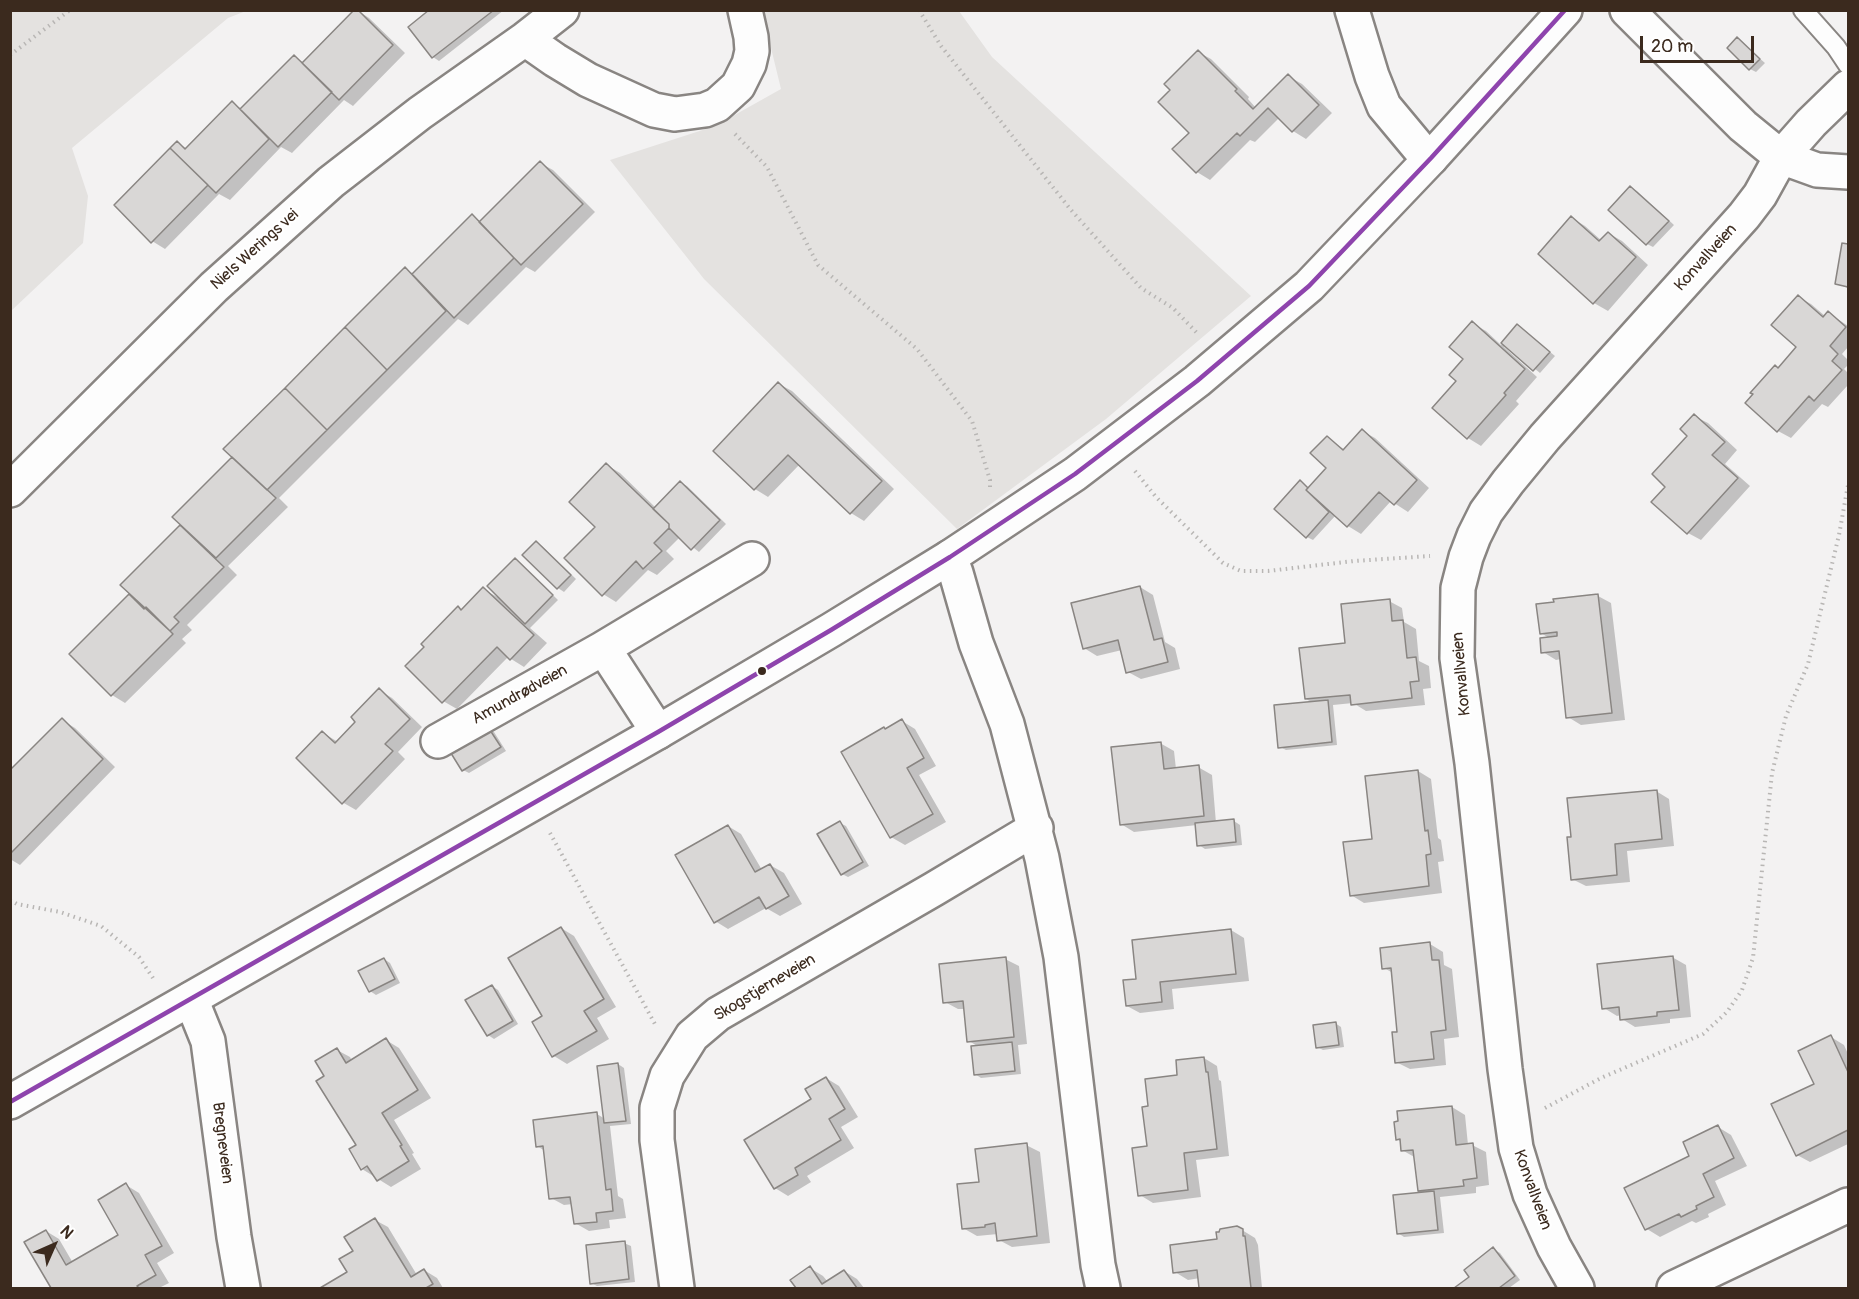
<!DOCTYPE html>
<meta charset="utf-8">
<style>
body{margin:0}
#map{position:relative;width:1859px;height:1299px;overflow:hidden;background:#f3f2f2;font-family:Pangolin,sans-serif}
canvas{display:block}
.frame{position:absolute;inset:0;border:12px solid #3b2a1e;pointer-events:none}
.north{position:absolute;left:24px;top:1215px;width:60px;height:60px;-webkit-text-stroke:4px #fff;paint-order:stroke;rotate:45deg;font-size:16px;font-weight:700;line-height:24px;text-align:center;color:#3b2a1e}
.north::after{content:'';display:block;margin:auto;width:21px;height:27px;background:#3b2a1e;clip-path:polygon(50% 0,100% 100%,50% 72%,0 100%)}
.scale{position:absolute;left:1640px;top:36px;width:114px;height:27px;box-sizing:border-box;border:3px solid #3b2a1e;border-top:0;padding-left:8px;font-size:18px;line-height:21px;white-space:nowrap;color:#3b2a1e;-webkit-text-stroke:4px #fff;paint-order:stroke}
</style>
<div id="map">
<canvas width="1859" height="1299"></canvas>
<div class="frame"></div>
<div class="north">N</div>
<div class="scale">20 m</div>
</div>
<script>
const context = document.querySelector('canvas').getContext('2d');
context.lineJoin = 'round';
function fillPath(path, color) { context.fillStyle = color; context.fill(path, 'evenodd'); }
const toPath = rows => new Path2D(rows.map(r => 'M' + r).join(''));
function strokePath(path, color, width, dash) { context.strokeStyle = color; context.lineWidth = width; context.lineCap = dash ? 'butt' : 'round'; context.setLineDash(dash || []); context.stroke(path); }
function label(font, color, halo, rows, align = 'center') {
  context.font = font + ' Pangolin,sans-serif'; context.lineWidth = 4.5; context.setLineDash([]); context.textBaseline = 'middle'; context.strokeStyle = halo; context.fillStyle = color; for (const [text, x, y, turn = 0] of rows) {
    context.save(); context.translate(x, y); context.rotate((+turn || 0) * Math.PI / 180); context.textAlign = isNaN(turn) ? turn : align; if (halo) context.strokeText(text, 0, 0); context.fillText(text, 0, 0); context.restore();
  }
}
fillPath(toPath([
 [11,10,246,11,228,18,72,148,88,196,83,243,11,311],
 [762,11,959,11,992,57,1251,296,1106,419,957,529,704,279,610,160,715,126,781,89]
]), '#e4e2e0');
fillPath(toPath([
 [357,10,369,18,405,53,353,106,344,100,292,153,281,147,230,200,219,194,165,249,152,241,177,143,188,149,232,103,242,109,294,57,304,63],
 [432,10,504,10,439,61,433,57],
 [1737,39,1765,63,1756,72,1750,69],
 [1198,52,1211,59,1249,97,1248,99,1256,108,1288,76,1302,84,1332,113,1306,139,1293,131,1279,118,1255,142,1250,140,1210,180,1197,172,1174,149,1191,133,1172,90],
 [540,163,553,170,595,212,535,272,526,267,468,325,458,319,279,498,288,507,228,566,237,575,187,625,192,630,182,639,186,643,125,703,112,695,71,654,131,594,122,585,182,525,234,457,405,269,414,274,472,216,481,222],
 [1631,188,1637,191,1674,225,1653,247,1647,244,1610,210],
 [1572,218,1585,226,1602,241,1608,233,1622,241,1648,265,1608,311,1594,303,1540,254],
 [1843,244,1848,245,1848,288,1837,284],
 [1798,297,1811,304,1825,316,1829,313,1848,326,1848,347,1842,354,1848,360,1848,365,1844,369,1848,373,1848,385,1828,407,1822,404,1791,438,1778,431,1747,403,1798,347],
 [1472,323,1486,331,1501,345,1518,326,1555,356,1540,373,1506,345,1504,347,1537,377,1516,401,1519,404,1481,446,1468,438,1458,381,1465,359],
 [779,384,792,391,894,489,864,521,851,513,800,464,768,497,755,489,715,451],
 [1694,416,1708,423,1737,450,1725,464,1750,486,1701,540,1688,533,1667,486,1689,436],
 [1362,431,1375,438,1429,488,1408,512,1391,501,1361,534,1348,526,1336,515,1313,540,1307,537,1300,482,1309,489,1328,468,1327,438,1345,450],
 [607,465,620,473,656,508,681,483,687,486,726,524,699,552,680,537,666,551,674,559,657,575,648,570,616,602,603,594,597,527],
 [536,543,542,546,576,579,564,592,558,588],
 [515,560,521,564,558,600,530,628,547,643,524,667,508,657,457,709,443,701,426,647,458,608,462,611,483,589,501,599],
 [1140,587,1153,595,1165,642,1175,648,1180,669,1141,679,1128,672,1122,650,1097,656,1084,648],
 [1598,596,1611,603,1625,720,1581,725,1568,717,1561,659,1556,660,1543,652,1549,638,1541,633],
 [1389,601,1402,608,1404,622,1416,629,1419,661,1429,666,1431,688,1423,689,1425,705,1366,711,1353,703,1333,705,1337,745,1286,750,1280,747,1313,703,1306,699,1347,645],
 [379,690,392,698,422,727,398,752,405,759,356,810,342,802,323,733,338,742,358,722],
 [62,720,75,728,115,767,20,865,10,859,10,773],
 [902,721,915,729,936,766,919,775,946,822,905,845,891,837,887,730],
 [488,728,494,732,506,751,469,773,463,770],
 [1160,743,1174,751,1176,769,1198,767,1212,775,1216,823,1234,821,1240,825,1242,845,1205,849,1199,845,1197,825,1134,832,1121,824],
 [1418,771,1431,779,1438,838,1441,840,1444,861,1438,862,1442,893,1364,903,1351,895,1374,840],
 [1656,791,1669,799,1674,846,1627,851,1630,882,1586,886,1572,879],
 [840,823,846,826,869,866,848,877,842,874],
 [728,826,741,834,762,870,770,865,784,873,802,904,780,916,766,908,728,929,715,921],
 [561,928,574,936,616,1007,597,1018,609,1039,567,1064,554,1056,534,1023,544,1017],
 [1231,930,1244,938,1249,981,1172,989,1174,1009,1140,1013,1127,1006,1138,980],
 [1430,944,1443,952,1444,965,1452,969,1459,1037,1444,1039,1446,1065,1410,1069,1396,1062,1399,1033,1393,973,1384,968],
 [1672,957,1686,965,1691,1017,1670,1019,1670,1023,1635,1027,1622,1019,1621,1015,1617,1016,1604,1008],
 [384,959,390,963,400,983,376,995,370,991],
 [1005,959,1019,966,1027,1044,1018,1045,1021,1074,981,1078,975,1074,979,1047,969,1041,965,1009,958,1009,945,1002],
 [492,986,498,990,518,1024,494,1039,488,1035],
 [1335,1023,1341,1027,1344,1047,1323,1050,1317,1047],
 [1831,1037,1844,1045,1848,1054,1848,1144,1810,1162,1797,1155,1815,1085],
 [386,1040,399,1048,431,1098,394,1120,414,1153,412,1154,421,1169,391,1187,362,1169,358,1146,326,1077,337,1050,350,1057,352,1061],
 [1204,1058,1217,1066,1219,1080,1221,1081,1229,1156,1196,1160,1201,1197,1153,1203,1140,1195,1148,1148,1150,1107,1179,1077],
 [618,1064,624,1068,631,1124,610,1126,618,1196,623,1199,626,1218,609,1220,610,1228,589,1231,575,1223,573,1204,564,1205,551,1198,545,1151,537,1146,597,1114,605,1119],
 [826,1078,839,1086,858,1117,841,1127,854,1148,807,1176,811,1182,788,1196,775,1188,813,1100],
 [1452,1107,1465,1115,1468,1145,1472,1145,1486,1152,1489,1185,1476,1187,1476,1193,1440,1197,1444,1233,1404,1237,1398,1233,1425,1193,1419,1190,1416,1158,1402,1150,1401,1142,1397,1139],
 [1718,1127,1731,1135,1747,1166,1715,1181,1726,1205,1708,1214,1709,1217,1696,1223,1692,1221,1660,1237,1647,1229,1691,1157],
 [1026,1145,1040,1152,1050,1243,1012,1247,999,1240,998,1234,977,1236,963,1228,980,1183],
 [126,1185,139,1193,174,1253,157,1263,169,1283,159,1288,52,1288,26,1243,46,1231,59,1239,73,1263,120,1236],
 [375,1220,388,1227,417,1275,424,1270,437,1278,443,1288,322,1288,349,1273,355,1251],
 [1242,1230,1255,1238,1258,1245,1262,1288,1201,1288,1200,1278,1188,1280,1175,1272,1218,1240],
 [624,1243,631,1246,635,1282,597,1286,591,1283],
 [1493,1249,1500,1253,1520,1280,1509,1288,1457,1288,1471,1277],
 [810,1268,823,1276,828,1282,844,1271,857,1279,864,1288,798,1288,792,1280]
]), '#0003');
const building = toPath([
 [354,10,358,10,393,45,339,100,302,63,354,10],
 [429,10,494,10,432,58,408,27,429,10],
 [1737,37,1760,59,1749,70,1727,48,1737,37],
 [1198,50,1237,89,1235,91,1253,109,1288,74,1319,105,1292,132,1268,108,1240,136,1237,133,1196,173,1172,149,1189,133,1158,102,1170,90,1164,84,1198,50],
 [294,55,332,92,278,147,240,109,294,55],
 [232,101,269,139,216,193,170,148,177,141,185,149,232,101],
 [170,148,208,185,151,243,114,205,170,148],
 [540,161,583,204,521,265,479,222,540,161],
 [1630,186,1669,221,1646,245,1608,210,1630,186],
 [472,214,514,258,454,318,412,274,472,214],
 [1571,216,1599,241,1608,232,1636,257,1593,304,1538,254,1571,216],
 [1842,243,1848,244,1848,287,1835,284,1842,243],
 [405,267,446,311,387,370,345,327,405,267],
 [1798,295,1823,317,1828,311,1846,327,1830,346,1838,354,1832,361,1842,370,1814,401,1809,396,1777,432,1745,403,1753,394,1750,393,1775,365,1778,368,1796,347,1771,325,1798,295],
 [1472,321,1525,369,1504,393,1506,395,1467,439,1432,408,1456,381,1449,375,1463,359,1449,347,1472,321],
 [1517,324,1550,352,1533,371,1501,343,1517,324],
 [345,327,387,370,327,430,285,388,345,327],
 [778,382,882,481,850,514,788,455,754,490,713,451,778,382],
 [285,388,327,430,267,490,223,449,285,388],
 [1694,414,1725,442,1712,455,1738,478,1687,534,1651,502,1665,487,1652,474,1687,436,1680,429,1694,414],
 [1362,429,1417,480,1394,505,1379,492,1347,527,1306,490,1326,468,1310,453,1327,436,1343,450,1362,429],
 [232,457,276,498,216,558,172,517,232,457],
 [606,463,669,524,669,528,654,543,662,551,643,569,636,561,602,596,564,558,595,527,569,502,606,463],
 [1300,480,1308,488,1306,490,1329,512,1306,538,1274,509,1300,480],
 [680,481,720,520,691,550,669,528,669,524,653,509,680,481],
 [180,525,224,567,174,617,179,622,170,631,120,585,180,525],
 [536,541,571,575,557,589,522,555,536,541],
 [515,558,553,595,525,624,487,586,515,558],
 [1140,586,1154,640,1162,638,1168,662,1126,673,1118,640,1083,649,1071,603,1140,586],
 [483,587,534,635,510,660,497,647,442,703,405,666,424,647,421,644,458,606,461,610,483,587],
 [129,594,144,609,146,607,173,634,111,696,69,654,129,594],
 [1598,594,1612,713,1566,718,1559,651,1541,653,1540,638,1557,636,1557,632,1540,634,1536,604,1554,602,1553,599,1598,594],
 [1390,599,1392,621,1403,620,1407,658,1416,657,1419,681,1410,682,1412,698,1351,705,1350,695,1305,699,1299,648,1345,643,1341,604,1390,599],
 [379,688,410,719,385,744,393,751,342,804,296,758,322,731,335,743,355,722,351,717,379,688],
 [1328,700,1332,742,1278,748,1274,705,1328,700],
 [62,718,103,759,10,854,10,770,62,718],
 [902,719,924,758,907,768,933,814,890,838,841,752,884,727,885,729,902,719],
 [488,727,501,747,462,771,449,750,488,727],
 [1161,742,1164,769,1199,765,1204,816,1120,825,1111,747,1161,742],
 [1418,770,1425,831,1428,830,1431,854,1426,855,1429,886,1350,896,1343,842,1372,839,1365,776,1418,770],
 [1657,790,1662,839,1615,844,1617,875,1571,880,1567,837,1571,837,1567,798,1657,790],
 [1234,819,1236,842,1197,846,1195,823,1234,819],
 [840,821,863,862,841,875,817,834,840,821],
 [728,825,755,872,770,864,789,896,766,909,759,897,714,923,675,855,728,825],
 [561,927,604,999,584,1011,597,1031,552,1057,532,1022,542,1016,508,958,561,927],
 [1231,929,1236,974,1160,982,1162,1002,1126,1006,1123,980,1136,979,1132,940,1231,929],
 [1430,942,1432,960,1439,960,1446,1030,1431,1032,1434,1059,1395,1063,1392,1032,1397,1032,1391,968,1382,969,1380,948,1430,942],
 [1673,956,1679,1010,1657,1012,1657,1016,1620,1020,1619,1007,1602,1009,1597,964,1673,956],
 [1006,957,1014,1037,967,1042,963,1001,943,1003,939,964,1006,957],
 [384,958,395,979,369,992,358,971,384,958],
 [492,985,513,1021,487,1036,465,1000,492,985],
 [1336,1022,1339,1045,1316,1048,1313,1025,1336,1022],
 [1831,1035,1848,1072,1848,1130,1796,1156,1771,1104,1814,1084,1798,1051,1831,1035],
 [386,1038,418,1090,382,1113,402,1145,400,1146,409,1161,377,1181,367,1166,361,1170,349,1149,356,1145,316,1081,324,1076,315,1061,337,1048,346,1063,386,1038],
 [1012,1042,1015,1071,974,1075,971,1046,1012,1042],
 [1204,1057,1206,1072,1208,1072,1217,1149,1184,1153,1188,1190,1138,1196,1132,1148,1147,1146,1142,1107,1148,1106,1145,1079,1177,1075,1176,1060,1204,1057],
 [618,1063,626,1121,604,1123,597,1066,618,1063],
 [826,1077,845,1109,829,1119,841,1140,795,1168,798,1175,774,1189,744,1140,811,1099,805,1089,826,1077],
 [1452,1106,1456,1145,1473,1143,1477,1178,1463,1180,1464,1186,1418,1191,1413,1150,1401,1151,1400,1139,1396,1140,1394,1122,1398,1121,1397,1111,1452,1106],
 [597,1112,606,1190,611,1189,613,1211,596,1213,597,1222,574,1224,570,1197,549,1199,543,1146,536,1147,533,1120,597,1112],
 [1718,1125,1734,1158,1703,1174,1714,1197,1696,1206,1697,1209,1681,1217,1679,1214,1645,1230,1624,1188,1689,1156,1683,1142,1718,1125],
 [1027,1143,1037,1236,997,1241,995,1223,985,1225,985,1227,962,1229,957,1184,979,1182,975,1149,1027,1143],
 [126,1183,162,1246,145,1255,156,1275,137,1286,139,1288,51,1288,24,1242,46,1230,66,1265,118,1235,98,1200,126,1183],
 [1434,1191,1438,1230,1397,1234,1393,1195,1434,1191],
 [375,1218,411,1277,424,1269,433,1284,426,1288,320,1288,347,1272,339,1259,353,1251,344,1237,375,1218],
 [1237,1226,1243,1229,1243,1236,1245,1236,1251,1288,1199,1288,1197,1270,1173,1273,1170,1245,1217,1239,1216,1232,1219,1232,1220,1229,1237,1226],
 [625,1241,629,1279,590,1284,586,1245,625,1241],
 [1493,1247,1515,1276,1499,1288,1454,1288,1469,1277,1464,1270,1493,1247],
 [810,1266,822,1284,844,1270,857,1288,796,1288,790,1280,810,1266]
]);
fillPath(building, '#d9d7d6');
strokePath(building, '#898582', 1.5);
const service = toPath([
 [1803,10,1836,47,1848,65]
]);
const minor = toPath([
 [1352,10,1372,76,1384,106,1419,148,1431,158],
 [1627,10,1743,126,1781,157,1817,170,1848,172],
 [525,39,555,60,588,80,654,110,675,114,705,110,717,105,738,86,749,64,752,51,751,37,745,10],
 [10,490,214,287,331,182,420,113,525,39,562,10],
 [950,557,956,573,976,643,1007,724,1042,858,1061,957,1098,1265,1103,1288],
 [602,649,752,559],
 [438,741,602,649,608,655,658,732],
 [191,999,208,1041,234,1237,243,1288],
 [677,1288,657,1140,657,1108,667,1076,692,1036,718,1014,934,889,1036,828],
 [1577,1288,1554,1247,1530,1194,1516,1148,1505,1069,1472,763,1457,658,1458,588,1466,557,1474,536,1486,512,1508,482,1545,437,1744,216,1760,195,1781,157,1811,123,1848,87],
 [1674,1288,1848,1205]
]);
const secondary = toPath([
 [10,1102,658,732,831,630,950,557,1075,474,1197,381,1309,286,1431,158,1565,10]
]);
strokePath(service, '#898582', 22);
strokePath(minor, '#898582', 38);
strokePath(secondary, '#898582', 38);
strokePath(toPath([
 [919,10,941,46,1071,210,1141,288,1173,308,1197,333],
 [10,55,70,10],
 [735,134,767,167,818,265,917,349,972,421,990,480,990,487],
 [1135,471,1156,497,1223,563,1241,571,1268,571,1354,561,1430,556],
 [550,833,656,1026],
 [10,900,17,904,60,912,101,926,139,957,153,978],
 [1545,1108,1601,1078,1703,1034,1727,1012,1742,990,1753,958,1772,773,1786,716,1808,664,1839,535,1848,485]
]), '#b8b6b4', 4, [1.5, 4.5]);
strokePath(service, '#fdfdfd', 18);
strokePath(minor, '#fdfdfd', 33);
strokePath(secondary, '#fdfdfd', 33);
strokePath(toPath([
 [10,1102,658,732,831,630,950,557,1075,474,1197,381,1309,286,1431,158,1565,10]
]), '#8e44ad', 4.5);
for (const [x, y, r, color] of [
 [762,671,5,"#3b2a1e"]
]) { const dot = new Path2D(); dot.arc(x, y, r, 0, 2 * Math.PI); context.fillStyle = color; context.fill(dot); strokePath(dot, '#fff', 2); }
label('16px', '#3b2a1e', '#fff', [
 ["Niels Werings vei",255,250,-42],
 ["Konvallveien",1706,258,-48],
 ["Konvallveien",1462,674,-95],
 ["Amundrødveien",520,695,-29],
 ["Skogstjerneveien",765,988,-31],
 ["Bregneveien",222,1143,83],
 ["Konvallveien",1532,1190,70]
]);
</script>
